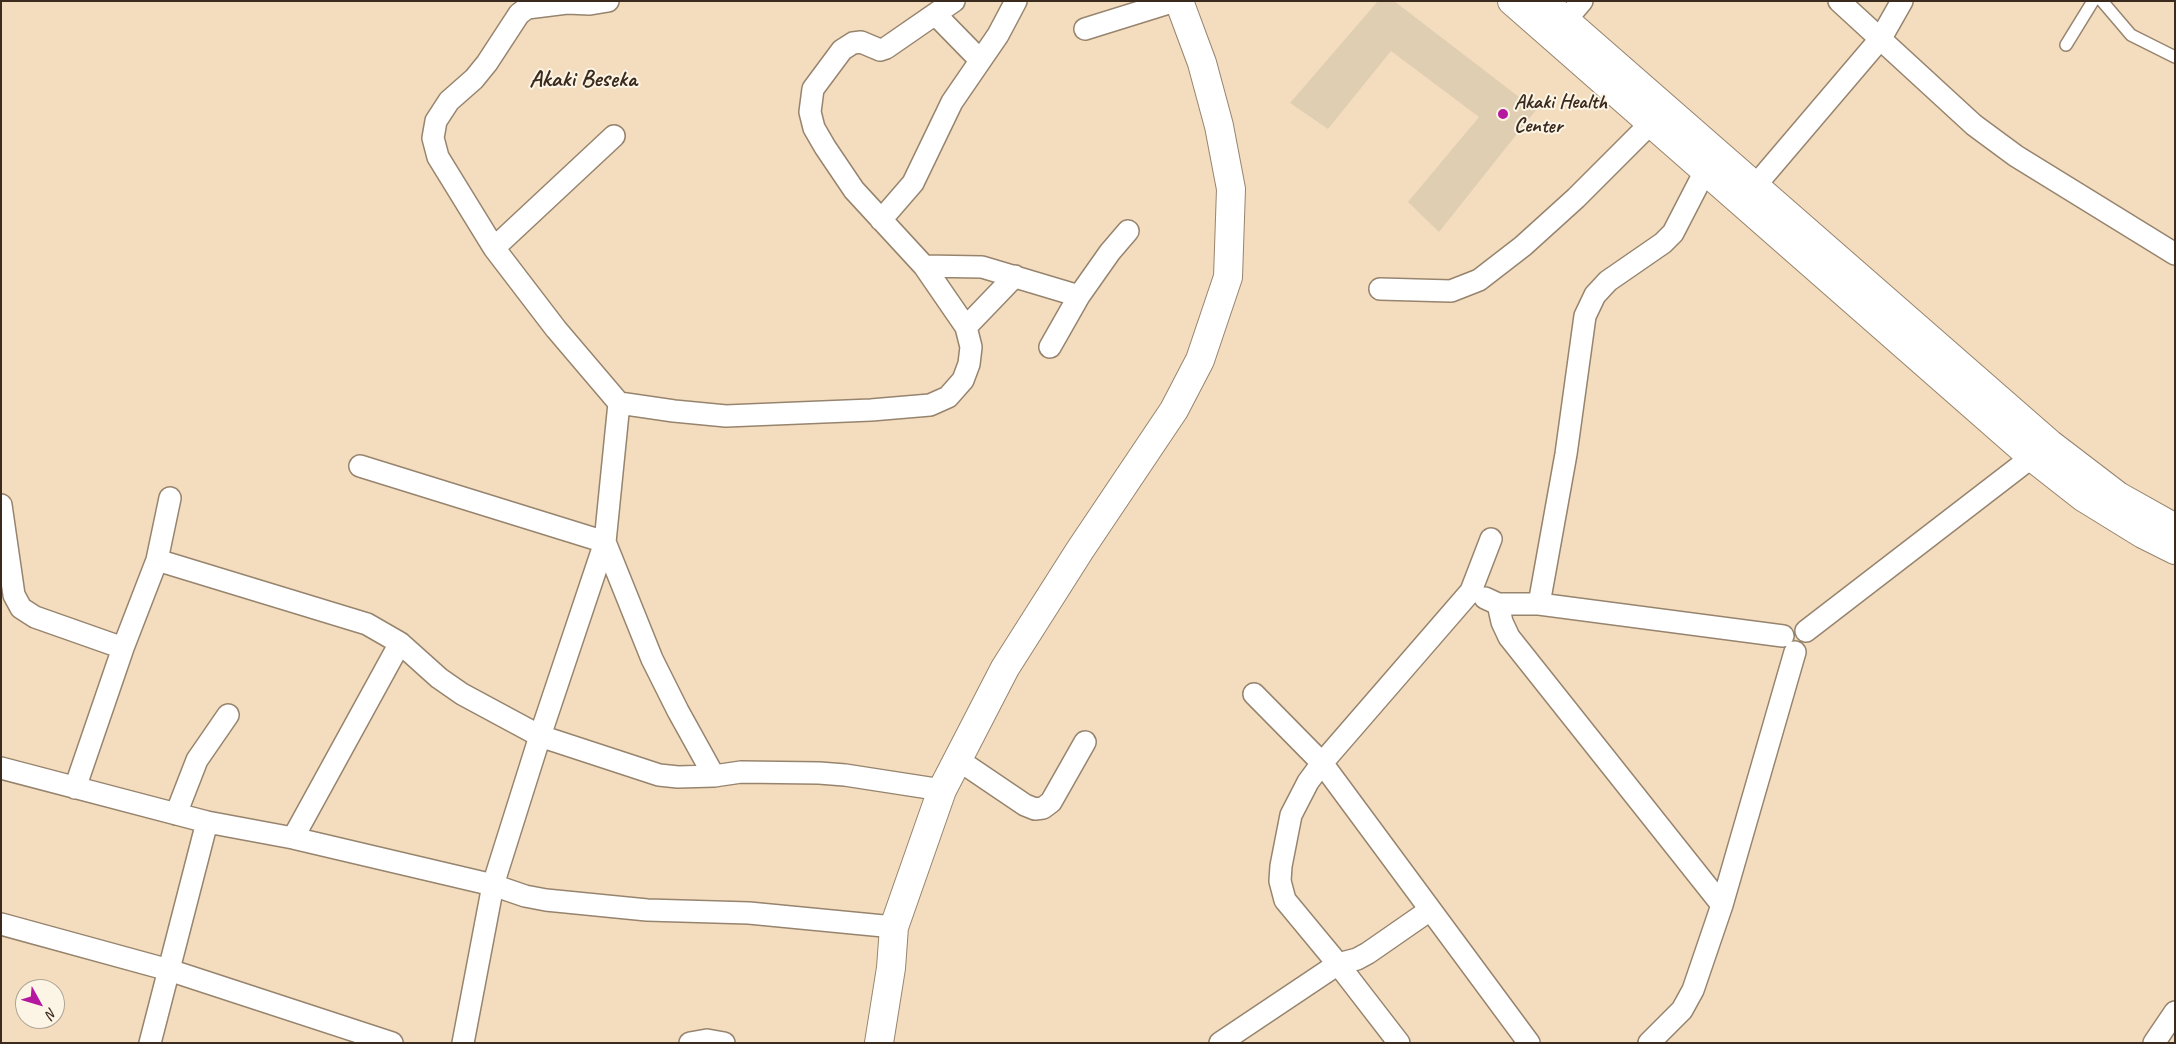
<!DOCTYPE html>
<style>
body{margin:0}
#map{position:relative;width:2176px;height:1044px;overflow:hidden;background:#f3ddbe;font-family:Caveat,sans-serif}
canvas{display:block}
.frame{position:absolute;inset:0;border:2px solid #3b2a1e;pointer-events:none}
.north{position:absolute;left:15px;top:979px;width:50px;height:50px;box-sizing:border-box;background:#fcf5e5;border:1px solid #afa495;border-radius:50%;rotate:129deg;font-size:14px;font-weight:700;line-height:20px;text-align:center;color:#3b2a1e}
.north::after{content:'';display:block;margin:auto;width:18px;height:22px;background:#b5179e;clip-path:polygon(50% 0,100% 100%,50% 72%,0 100%)}
</style>
<div id="map">
<canvas width="2176" height="1044"></canvas>
<div class="frame"></div>
<div class="north">N</div>
</div>
<script>
const context = document.querySelector('canvas').getContext('2d');
context.lineJoin = 'round';
function fillPath(path, color) { context.fillStyle = color; context.fill(path, 'evenodd'); }
const toPath = rows => new Path2D(rows.map(r => 'M' + r).join(''));
function strokePath(path, color, width, dash) { context.strokeStyle = color; context.lineWidth = width; context.lineCap = dash ? 'butt' : 'round'; context.setLineDash(dash || []); context.stroke(path); }
function label(font, color, halo, rows, align = 'center') {
  context.font = font + ' Caveat,sans-serif'; context.lineWidth = 4; context.setLineDash([]); context.textBaseline = 'middle'; context.strokeStyle = halo; context.fillStyle = color; for (const [text, x, y, turn = 0] of rows) {
    context.save(); context.translate(x, y); context.rotate((+turn || 0) * Math.PI / 180); context.textAlign = isNaN(turn) ? turn : align; if (halo) context.strokeText(text, 0, 0); context.fillText(text, 0, 0); context.restore();
  }
}
fillPath(toPath([
 [1378,1,1394,1,1536,110,1439,232,1408,202,1479,117,1391,51,1328,129,1290,103]
]), '#dfceb1');
const lane = toPath([
 [2102,1,2131,35,2175,57],
 [2066,45,2093,1]
]);
const street = toPath([
 [608,1,590,4,567,3,527,8,519,14,487,63,474,79,449,101,436,121,433,138,438,157,494,248,556,329,619,403,674,411,726,416,871,410,930,405,948,397,963,380,969,364,971,347,966,327,924,266,854,190,825,147,814,128,810,112,813,89,842,50,853,43,861,42,880,50,886,48,954,1],
 [1839,1,1974,125,2016,156,2175,254],
 [936,15,980,60],
 [1565,21,1582,1],
 [1085,29,1175,1],
 [1755,186,1881,38,1902,1],
 [881,220,913,183,952,102,998,35,1016,1],
 [494,248,614,136],
 [924,266,982,267,1079,296],
 [1380,289,1451,291,1479,280,1523,246,1576,198,1651,123],
 [966,327,1015,276],
 [1050,347,1079,296,1110,252,1128,231],
 [360,466,605,542,652,659,678,711,714,776,741,772,819,773,845,775,942,790],
 [1,505,14,595,21,608,35,617,123,648],
 [157,560,170,498],
 [1485,598,1498,604,1539,604,1783,636],
 [1498,604,1502,622,1509,637,1722,905],
 [1539,604,1566,454,1585,316,1595,295,1608,281,1663,243,1673,233,1705,171],
 [1806,631,2032,457],
 [400,643,439,678,462,694,540,736,659,775,678,777,714,776],
 [1254,694,1322,763,1529,1043],
 [957,759,1025,805,1035,809,1043,808,1051,802,1085,742],
 [1,768,207,822,293,838,493,885,525,896,546,900,647,910,749,913,894,927],
 [75,788,123,648,157,560,367,624,400,643,293,838],
 [176,814,197,760,228,715],
 [1,924,169,970,392,1043],
 [150,1043,207,822],
 [463,1043,493,885,540,736,605,542,619,403],
 [690,1043,707,1040,724,1043],
 [1220,1043,1338,964,1357,959,1368,953,1430,910],
 [1399,1043,1338,964,1285,900,1280,881,1281,866,1291,815,1308,782,1322,763,1471,591,1491,539],
 [1649,1043,1682,1010,1693,990,1722,905,1795,652],
 [2154,1043,2175,1012]
]);
const secondary = toPath([
 [879,1043,891,968,894,927,942,790,1005,668,1080,550,1174,410,1200,360,1228,277,1231,189,1219,126,1202,63,1179,1]
]);
const primary = toPath([
 [1512,1,2032,457,2083,497,2143,534,2175,550],
 [1543,1,2050,444,2118,496,2175,528]
]);
strokePath(lane, '#97846e', 14);
strokePath(street, '#97846e', 24);
strokePath(secondary, '#97846e', 30);
strokePath(primary, '#97846e', 30);
strokePath(lane, '#fff', 11);
strokePath(street, '#fff', 21);
strokePath(secondary, '#fff', 28);
strokePath(primary, '#fff', 28);
for (const [x, y, r, color] of [
 [1503,114,6,"#b5179e"]
]) { const dot = new Path2D(); dot.arc(x, y, r, 0, 2 * Math.PI); context.fillStyle = color; context.fill(dot); strokePath(dot, '#fcf5e5', 2); }
label('bold 21px', '#3b2a1e', '#fcf5e5', [
 ["Akaki Health",1514,102],
 ["Center",1514,126]
], 'left');
label('bold 24px', '#3b2a1e', '#fcf5e5', [
 ["Akaki Beseka",583,80]
]);
</script>
